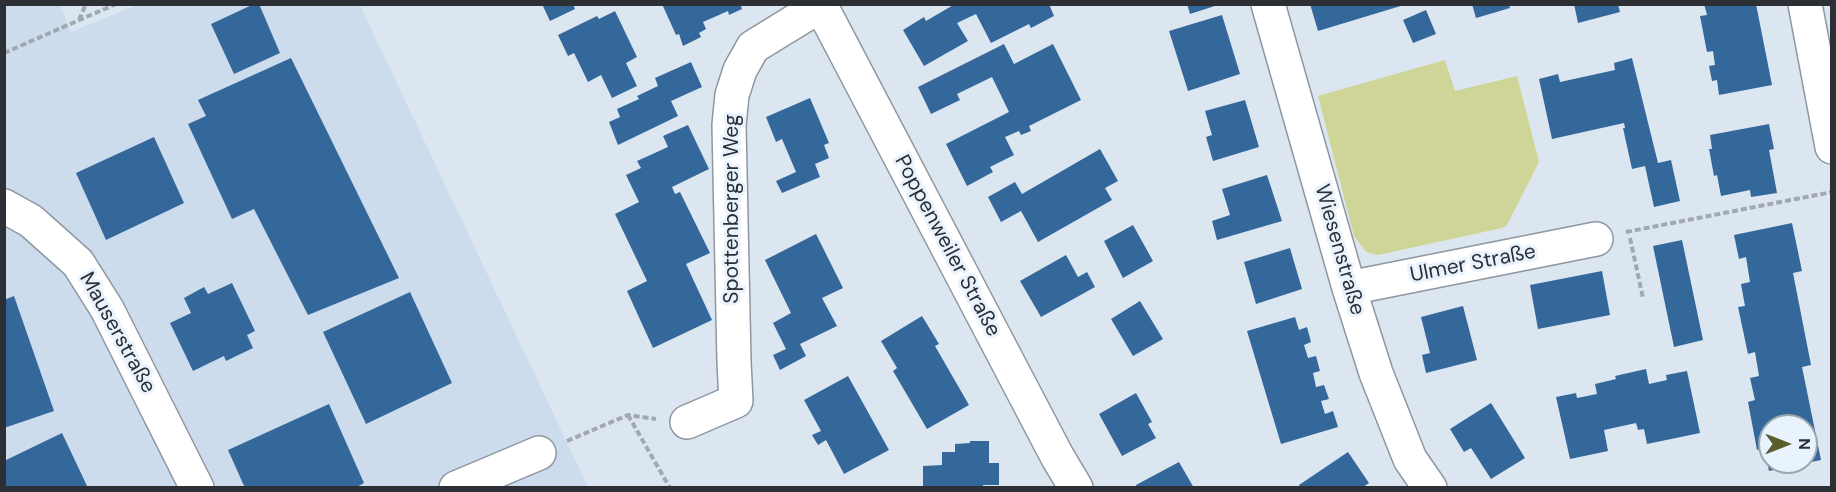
<!DOCTYPE html>
<meta charset="utf-8">
<style>
body{margin:0}
#map{position:relative;width:1836px;height:492px;overflow:hidden;background:#dce6f1;font-family:"DM Sans",sans-serif}
canvas{display:block}
.frame{position:absolute;inset:0;border:6px solid #2c3034;pointer-events:none}
.north{position:absolute;left:1758px;top:414px;width:60px;height:60px;box-sizing:border-box;background:#e9f3fe;border:2px solid #9da5ad;border-radius:50%;rotate:90deg;font-size:16px;font-weight:700;line-height:24px;text-align:center;color:#2c3034}
.north::after{content:'';display:block;margin:auto;width:21px;height:27px;background:#585d2b;clip-path:polygon(50% 0,100% 100%,50% 72%,0 100%)}
</style>
<div id="map">
<canvas width="1836" height="492"></canvas>
<div class="frame"></div>
<div class="north">N</div>
</div>
<script>
const context = document.querySelector('canvas').getContext('2d');
context.lineJoin = 'round';
function fillPath(path, color) { context.fillStyle = color; context.fill(path, 'evenodd'); }
const toPath = rows => new Path2D(rows.map(r => 'M' + r).join(''));
function strokePath(path, color, width, dash) { context.strokeStyle = color; context.lineWidth = width; context.lineCap = dash ? 'butt' : 'round'; context.setLineDash(dash || []); context.stroke(path); }
function label(font, color, halo, rows, align = 'center') {
  context.font = font + ' "DM Sans",sans-serif'; context.lineWidth = 6; context.setLineDash([]); context.textBaseline = 'middle'; context.strokeStyle = halo; context.fillStyle = color; for (const [text, x, y, turn = 0] of rows) {
    context.save(); context.translate(x, y); context.rotate((+turn || 0) * Math.PI / 180); context.textAlign = isNaN(turn) ? turn : align; if (halo) context.strokeText(text, 0, 0); context.fillText(text, 0, 0); context.restore();
  }
}
fillPath(toPath([
 [4,5,60,5,71,32,137,5,360,5,588,487,5,487]
]), '#cddced');
fillPath(toPath([
 [1445,60,1455,91,1517,76,1539,162,1507,225,1502,228,1378,255,1366,252,1354,236,1318,96]
]), '#ced596');
fillPath(toPath([
 [254,4,259,4,280,53,234,74,211,24],
 [542,4,573,4,575,9,550,21],
 [662,4,740,4,742,9,729,15,728,11,703,22,706,29,699,33,701,37,683,46,679,34,676,35],
 [955,4,1049,4,1054,16,1031,28,1029,24,991,43,976,14,957,23,968,41,924,66,903,30,924,17,926,21],
 [1187,4,1218,4,1218,5,1190,14],
 [1310,4,1404,4,1404,5,1318,31],
 [1472,4,1509,4,1510,8,1476,18],
 [1574,4,1618,4,1620,12,1578,23],
 [1704,4,1756,4,1772,85,1719,95,1717,80,1712,81,1709,66,1715,65,1713,51,1707,52,1700,16,1707,15],
 [1426,10,1436,34,1413,43,1403,20],
 [615,11,637,57,626,63,637,86,612,98,601,75,588,82,574,53,568,56,558,35,597,16,599,19],
 [1222,15,1240,74,1188,91,1169,31],
 [1004,44,1014,64,1053,44,1081,100,1029,126,1031,131,1021,135,1019,131,1005,137,1014,155,990,167,993,172,967,186,946,144,1009,112,992,77,957,94,960,100,931,114,918,87],
 [291,58,399,278,308,315,254,209,232,219,188,124,206,116,198,100],
 [1632,58,1658,163,1671,160,1680,201,1654,207,1645,166,1632,169,1623,128,1625,128,1624,123,1552,139,1539,79,1558,74,1560,82,1615,70,1614,63],
 [691,62,702,87,671,101,678,116,618,145,609,122,620,117,617,109,639,99,637,96,658,86,655,78],
 [810,98,829,143,824,145,829,158,815,164,820,177,782,193,776,181,796,172,782,139,776,142,766,117],
 [1245,100,1259,147,1213,161,1206,137,1212,135,1205,111],
 [1769,124,1774,149,1769,150,1777,193,1751,197,1750,190,1721,196,1717,175,1714,176,1709,149,1712,149,1710,135],
 [688,125,709,169,672,187,675,194,680,192,710,253,686,264,712,320,653,348,627,291,647,281,615,214,639,202,626,175,641,168,637,161,668,147,663,136],
 [154,137,184,203,106,240,76,173],
 [1100,149,1118,181,1105,188,1112,200,1038,242,1021,211,1001,222,988,197,1015,182,1022,194],
 [1267,175,1282,221,1217,240,1212,221,1230,215,1222,189],
 [1792,223,1802,271,1793,273,1811,365,1802,367,1821,460,1806,463,1806,426,1770,426,1770,462,1805,463,1769,471,1764,448,1757,450,1748,402,1755,400,1750,378,1759,376,1755,352,1748,354,1738,307,1745,306,1741,284,1750,282,1746,257,1739,259,1734,235],
 [1133,225,1153,261,1123,278,1104,241],
 [816,234,843,288,822,298,837,326,800,344,806,356,780,370,773,355,786,349,773,323,791,313,765,260],
 [1682,240,1703,340,1674,347,1653,246],
 [1290,248,1302,289,1256,304,1244,262],
 [1066,255,1078,277,1087,272,1095,287,1041,317,1020,281],
 [1602,271,1610,315,1538,329,1530,285],
 [232,283,255,331,247,335,253,348,226,361,224,356,193,371,170,323,191,313,184,298,204,287,208,294],
 [410,292,452,383,366,424,323,332],
 [14,296,54,411,4,428,4,300],
 [1140,301,1163,339,1133,356,1111,319],
 [1463,306,1477,360,1426,373,1422,355,1430,353,1421,317],
 [922,316,939,344,935,346,969,405,927,429,893,371,897,368,881,341],
 [1295,317,1299,330,1307,327,1311,342,1304,345,1308,358,1316,356,1320,371,1313,373,1316,387,1324,385,1329,399,1321,401,1325,414,1333,411,1338,427,1281,444,1247,331],
 [1646,369,1649,384,1667,380,1666,375,1687,371,1700,433,1647,444,1644,429,1638,430,1636,423,1604,430,1608,451,1570,459,1556,397,1576,393,1577,398,1597,394,1595,384,1616,379,1615,376],
 [848,376,889,450,844,474,826,440,818,445,812,435,821,431,804,400],
 [1136,393,1152,422,1148,424,1156,438,1122,456,1099,414],
 [1491,403,1525,458,1491,479,1471,448,1464,452,1450,429],
 [329,404,364,483,355,488,245,488,228,450],
 [62,433,88,488,4,488,4,461],
 [970,441,989,441,989,463,999,463,999,485,983,485,983,488,923,488,923,466,942,465,942,452,955,452,955,444,970,443],
 [1348,452,1369,483,1362,488,1300,488,1299,485],
 [1179,462,1194,488,1137,488,1136,485]
]), '#34689b');
const street = toPath([
 [820,4,1057,456,1076,488],
 [1268,4,1349,288,1376,373,1410,459,1430,488],
 [1805,4,1832,147],
 [4,206,31,221,78,263,107,309,197,488],
 [1349,288,1596,239],
 [687,422,736,401,734,362,729,125,732,95,740,70,753,47,823,4],
 [456,488,539,453]
]);
strokePath(street, '#8e97a1', 36);
strokePath(toPath([
 [79,20,86,4],
 [4,53,116,4],
 [1626,232,1832,192],
 [1630,238,1643,298],
 [628,415,670,488],
 [567,441,628,415,656,419]
]), '#a0a8b1', 4, [6, 3]);
strokePath(street, '#fff', 33);
label('21px', '#2c3034', '#e9f3fe', [
 ["Spottenberger Weg",732,209,-90],
 ["Poppenweiler Straße",947,246,62],
 ["Wiesenstraße",1339,250,74],
 ["Ulmer Straße",1473,264,-11],
 ["Mauserstraße",117,333,61]
]);
</script>
